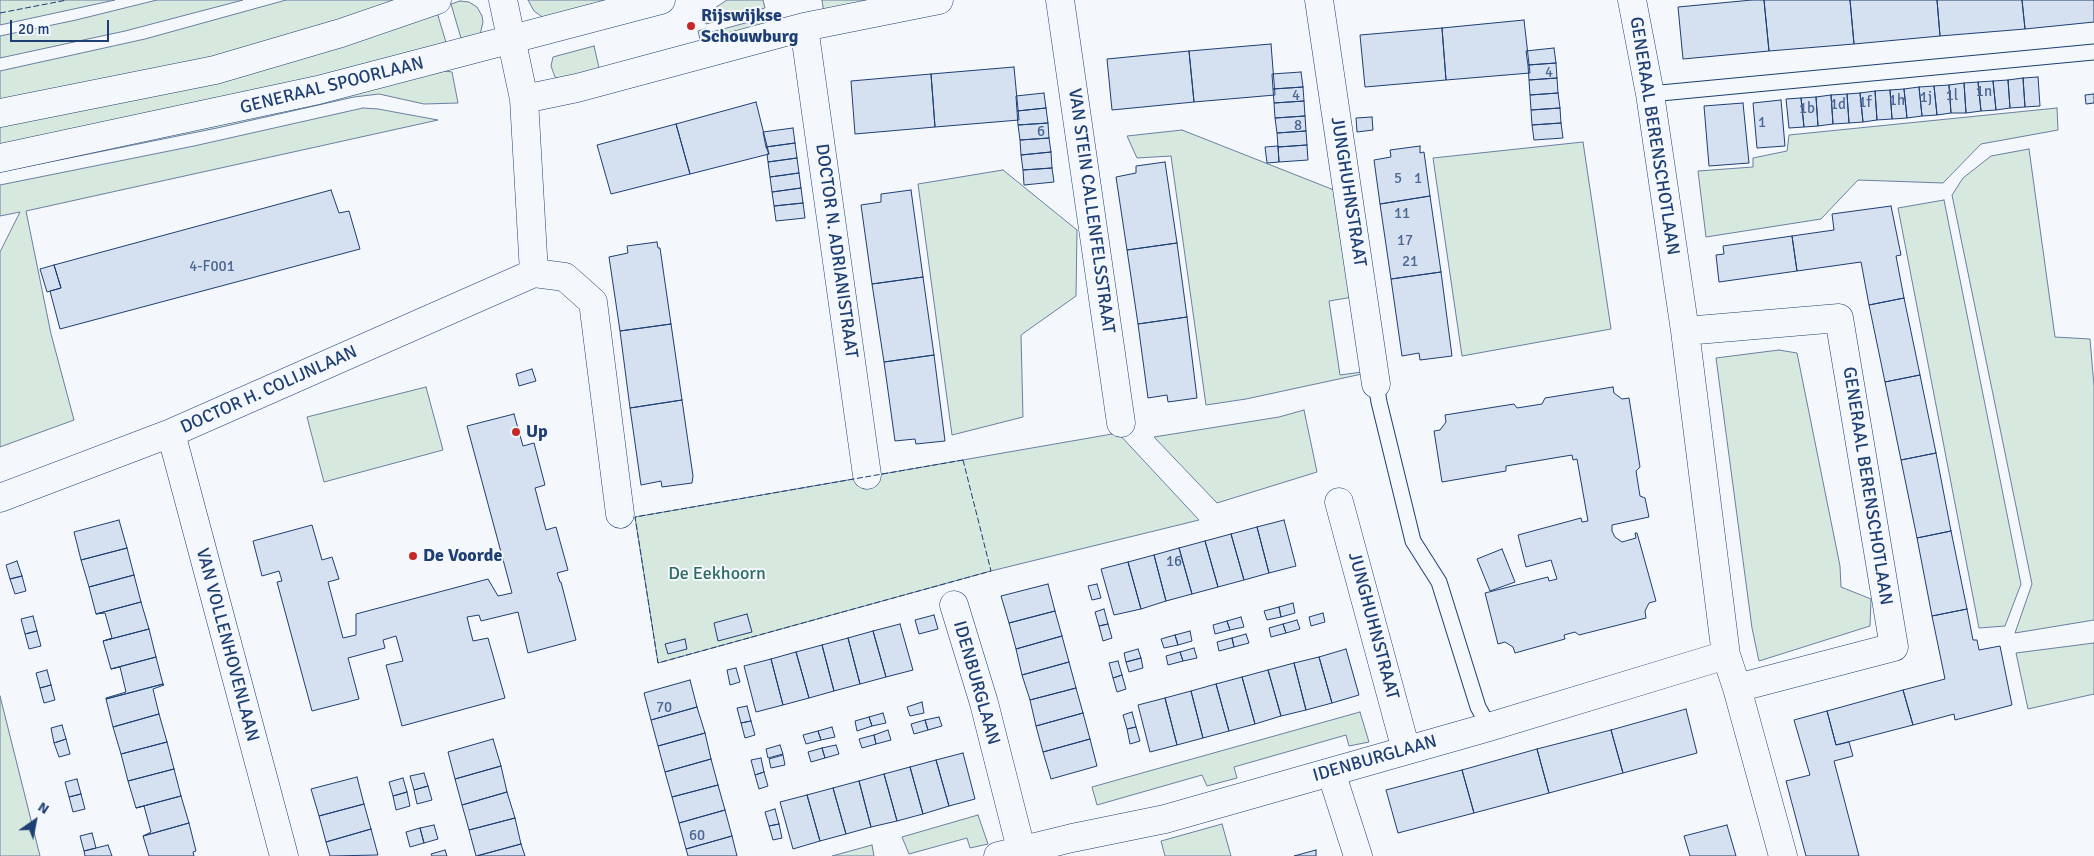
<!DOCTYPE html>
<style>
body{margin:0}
#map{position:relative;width:2094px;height:856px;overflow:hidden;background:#f4f7fb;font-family:Signika,sans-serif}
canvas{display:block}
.north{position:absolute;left:10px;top:796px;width:50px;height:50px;-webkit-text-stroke:4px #f4f7fb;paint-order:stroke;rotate:33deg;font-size:14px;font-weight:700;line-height:20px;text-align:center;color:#1d3f73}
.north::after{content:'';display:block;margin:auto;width:18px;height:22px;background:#1d3f73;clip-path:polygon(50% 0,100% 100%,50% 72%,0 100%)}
.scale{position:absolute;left:10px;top:20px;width:99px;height:22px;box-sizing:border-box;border:2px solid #1d3f73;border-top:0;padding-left:6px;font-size:15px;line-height:18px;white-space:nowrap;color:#1d3f73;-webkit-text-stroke:4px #f4f7fb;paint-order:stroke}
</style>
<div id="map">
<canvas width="2094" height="856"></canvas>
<div class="north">N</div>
<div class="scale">20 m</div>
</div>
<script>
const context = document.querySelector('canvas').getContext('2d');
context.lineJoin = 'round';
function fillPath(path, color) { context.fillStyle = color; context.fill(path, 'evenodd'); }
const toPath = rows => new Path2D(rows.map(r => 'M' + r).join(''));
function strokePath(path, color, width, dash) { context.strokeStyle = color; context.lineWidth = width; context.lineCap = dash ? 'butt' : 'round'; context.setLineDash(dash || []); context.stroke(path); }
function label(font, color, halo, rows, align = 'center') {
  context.font = font + ' Signika,sans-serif'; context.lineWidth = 4; context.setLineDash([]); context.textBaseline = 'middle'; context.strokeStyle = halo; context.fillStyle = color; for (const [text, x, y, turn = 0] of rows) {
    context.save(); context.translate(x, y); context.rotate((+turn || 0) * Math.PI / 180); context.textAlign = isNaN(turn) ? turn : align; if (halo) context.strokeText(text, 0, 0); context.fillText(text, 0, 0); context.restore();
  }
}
const green = toPath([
 [0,0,115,0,0,25,0,0],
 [157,0,243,0,125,31,0,58,0,36,76,20,157,0],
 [286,0,412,0,305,36,0,106,0,71,145,39,286,0],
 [528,0,630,0,545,19,534,11,528,0],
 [727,0,763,0,765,8,706,24,704,15,727,0],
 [822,0,887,0,824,14,822,0],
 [460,1,469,2,477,7,482,16,483,22,480,35,463,45,451,4,460,1],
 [436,9,448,49,0,149,0,123,436,9],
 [768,17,770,24,701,44,698,31,706,28,708,33,768,17],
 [594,46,600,72,560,80,555,77,551,66,553,57,594,46],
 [445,71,452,72,458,103,424,104,379,94,354,97,217,128,0,172,0,167,445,71],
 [363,108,378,109,438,120,26,211,51,334,74,420,0,447,0,252,20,212,0,216,0,185,194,146,363,108],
 [2057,108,2058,130,1981,144,1943,183,1858,180,1821,219,1706,237,1698,171,1753,167,1753,158,1787,151,1789,135,2057,108],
 [1182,130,1339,192,1353,297,1329,301,1340,375,1362,372,1362,374,1246,399,1206,405,1171,156,1137,158,1127,136,1182,130],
 [1583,142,1611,329,1462,356,1433,158,1583,142],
 [2029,149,2055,337,2090,339,2094,386,2094,620,2015,633,2032,584,1952,195,1963,178,1991,156,2029,149],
 [1003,170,1077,230,1076,296,1021,335,1023,417,952,435,918,184,1003,170],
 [1944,200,2021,584,2005,626,1979,628,1898,208,1944,200],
 [1779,350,1797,353,1840,566,1841,587,1871,599,1870,626,1759,661,1752,628,1716,358,1779,350],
 [426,387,443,450,324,482,307,417,426,387],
 [1304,410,1317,472,1217,503,1154,437,1279,417,1304,410],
 [1118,433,1199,520,991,571,658,663,635,517,1118,433],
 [2094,643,2094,694,2028,709,2016,653,2094,643],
 [0,696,40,856,0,856,0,696],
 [1360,712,1369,742,1349,746,1346,735,1234,767,1237,778,1207,786,1202,775,1097,805,1092,787,1360,712],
 [978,815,988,844,970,848,967,838,909,854,902,837,978,815],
 [1222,824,1231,856,1165,856,1161,841,1222,824],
 [872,845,874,856,832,856,872,845]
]);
fillPath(green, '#d7e8df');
strokePath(green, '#687fa3', 1);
const building = toPath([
 [1752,0,1764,0,1769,51,1683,59,1678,7,1752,0],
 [1764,0,1850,0,1854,44,1769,51,1764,0],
 [1850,0,1937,0,1940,36,1854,44,1850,0],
 [1937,0,2022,0,2025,29,1940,36,1937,0],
 [2022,0,2094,0,2094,22,2025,29,2022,0],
 [1524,20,1530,73,1446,80,1442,28,1524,20],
 [1442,28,1446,80,1365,87,1360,35,1442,28],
 [1271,44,1275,95,1194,102,1189,51,1271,44],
 [1554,48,1556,63,1528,65,1526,51,1554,48],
 [1189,51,1194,102,1112,110,1107,59,1189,51],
 [1556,63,1557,78,1529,80,1528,65,1556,63],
 [1014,67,1019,120,935,127,931,74,1014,67],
 [1301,72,1303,87,1273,89,1272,74,1301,72],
 [931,74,935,127,855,134,851,81,931,74],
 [2038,77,2040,106,2025,107,2023,78,2038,77],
 [1557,78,1558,93,1530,95,1529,80,1557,78],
 [2023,78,2025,107,2010,108,2008,80,2023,78],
 [2008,80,2010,108,1996,110,1993,81,2008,80],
 [1993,81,1996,110,1981,111,1978,82,1993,81],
 [1978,82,1981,111,1966,113,1964,83,1978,82],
 [1964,83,1966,113,1951,113,1949,85,1964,83],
 [1949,85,1951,113,1937,115,1934,86,1949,85],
 [1934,86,1937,115,1922,116,1919,87,1934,86],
 [1303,87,1304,101,1274,103,1273,89,1303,87],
 [1919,87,1922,116,1907,118,1904,89,1919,87],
 [1904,89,1907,118,1892,119,1890,90,1904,89],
 [1890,90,1892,119,1877,120,1875,91,1890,90],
 [1875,91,1877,120,1863,122,1860,93,1875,91],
 [1044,93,1046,108,1017,111,1016,96,1044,93],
 [1558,93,1560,108,1531,110,1530,95,1558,93],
 [1860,93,1863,122,1849,123,1847,94,1860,93],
 [1847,94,1849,123,1833,124,1831,95,1847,94],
 [2094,94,2094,103,2086,104,2085,95,2094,94],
 [1831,95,1833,124,1818,126,1816,97,1831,95],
 [1816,97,1818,126,1804,127,1801,98,1816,97],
 [1801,98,1804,127,1789,128,1786,99,1801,98],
 [1781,100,1785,146,1757,148,1753,103,1781,100],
 [1304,101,1305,116,1275,118,1274,103,1304,101],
 [756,102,769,154,690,174,676,124,756,102],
 [1743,103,1749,163,1709,166,1704,106,1743,103],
 [1046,108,1048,123,1018,125,1017,111,1046,108],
 [1560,108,1561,123,1532,125,1531,110,1560,108],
 [1305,116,1306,131,1277,133,1275,118,1305,116],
 [1372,117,1373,130,1357,132,1356,118,1372,117],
 [1048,123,1049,138,1020,140,1018,125,1048,123],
 [1561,123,1563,138,1534,140,1532,125,1561,123],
 [676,124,690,174,611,194,597,145,676,124],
 [793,128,795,143,766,147,763,132,793,128],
 [1306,131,1307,145,1278,147,1277,133,1306,131],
 [1049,138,1051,152,1021,155,1020,140,1049,138],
 [795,143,797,158,768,162,767,154,769,154,766,147,795,143],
 [1307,145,1308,160,1279,162,1278,147,1307,145],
 [1278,146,1279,162,1267,163,1265,147,1278,146],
 [1420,146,1420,153,1424,152,1430,196,1380,204,1374,160,1391,157,1390,150,1420,146],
 [1051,152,1052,168,1023,170,1021,155,1051,152],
 [797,158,799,173,770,177,768,162,797,158],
 [1165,162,1177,243,1127,250,1116,177,1136,173,1136,166,1165,162],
 [1052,168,1054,182,1024,185,1023,170,1052,168],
 [799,173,801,188,772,192,770,177,799,173],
 [801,188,803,203,774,206,772,192,801,188],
 [331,190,339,213,349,211,360,249,60,329,50,291,61,288,54,265,331,190],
 [911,190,923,277,872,284,861,205,881,202,881,194,911,190],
 [1430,196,1441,272,1391,279,1380,204,1430,196],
 [803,203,805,218,776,221,774,206,803,203],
 [1891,206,1901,255,1896,256,1904,298,1869,305,1861,262,1797,271,1792,236,1834,230,1832,214,1891,206],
 [1792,236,1797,271,1719,282,1716,255,1724,254,1723,246,1792,236],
 [657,242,658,248,660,248,671,324,620,331,609,257,628,253,627,246,657,242],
 [1177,243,1187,317,1138,324,1127,250,1177,243],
 [54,265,61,288,47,292,40,269,54,265],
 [1441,272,1452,356,1420,360,1419,353,1402,356,1391,279,1441,272],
 [923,277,934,355,884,362,872,284,923,277],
 [1904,298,1920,375,1885,382,1869,305,1904,298],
 [1187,317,1197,398,1168,402,1167,395,1148,398,1138,324,1187,317],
 [671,324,682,400,630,408,620,331,671,324],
 [934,355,945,441,916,444,915,439,895,441,884,362,934,355],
 [532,369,536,381,519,386,516,374,532,369],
 [1920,375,1936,453,1901,460,1885,382,1920,375],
 [1613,387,1614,393,1622,399,1629,398,1640,467,1636,471,1640,496,1645,498,1649,517,1612,525,1612,531,1615,537,1622,542,1636,538,1635,533,1637,533,1656,601,1649,603,1645,611,1646,618,1579,635,1575,632,1564,635,1565,639,1515,653,1513,647,1505,642,1498,644,1485,593,1548,577,1549,581,1557,579,1551,560,1526,567,1518,535,1581,518,1582,522,1588,521,1577,459,1573,460,1572,455,1506,466,1506,471,1442,482,1434,431,1440,430,1446,422,1445,415,1514,404,1517,408,1542,404,1545,398,1613,387],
 [682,400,693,476,692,483,662,487,661,481,641,485,630,408,682,400],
 [514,414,523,446,534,443,545,485,535,488,546,530,556,527,568,570,557,573,560,582,561,582,576,640,528,653,518,612,481,621,479,615,467,617,473,641,488,638,505,698,402,726,386,665,403,661,396,636,383,640,385,648,348,658,359,699,312,711,277,582,282,581,279,571,262,576,253,541,312,525,322,560,332,557,339,579,328,582,343,638,356,635,356,614,488,579,498,596,512,593,467,426,514,414],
 [1936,453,1951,531,1917,538,1901,460,1936,453],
 [119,520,127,548,81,560,74,532,119,520],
 [1284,520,1296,566,1269,573,1257,527,1284,520],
 [1257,527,1269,573,1244,580,1231,534,1257,527],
 [1951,531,1967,609,1932,616,1917,538,1951,531],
 [1231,534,1244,580,1218,587,1205,541,1231,534],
 [1205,541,1218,587,1192,594,1179,548,1205,541],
 [127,548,134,575,89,587,81,560,127,548],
 [1179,548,1192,594,1166,601,1154,555,1179,548],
 [1502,549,1515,582,1490,591,1477,559,1502,549],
 [1154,555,1166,601,1141,609,1128,562,1154,555],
 [17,561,22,576,10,579,6,565,17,561],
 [1128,562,1141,609,1114,615,1101,569,1128,562],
 [134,575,141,602,96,614,89,587,134,575],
 [22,576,26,591,15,594,10,579,22,576],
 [1048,584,1055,611,1009,623,1001,596,1048,584],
 [1097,584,1101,598,1092,600,1088,586,1097,584],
 [141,602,149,629,103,641,112,638,105,613,96,614,141,602],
 [1293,603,1295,613,1281,617,1279,607,1293,603],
 [1279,607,1281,617,1267,620,1264,611,1279,607],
 [1104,609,1108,624,1099,626,1095,612,1104,609],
 [1967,609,1973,640,1977,640,1979,650,2000,646,2012,705,1955,720,1954,714,1913,725,1903,690,1945,679,1932,616,1967,609],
 [1055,611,1062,636,1016,649,1009,623,1055,611],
 [1323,613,1325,622,1311,626,1309,617,1323,613],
 [747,614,752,632,718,641,714,623,747,614],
 [934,615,938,629,919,634,915,620,934,615],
 [33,616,37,631,25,634,21,619,33,616],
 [1241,617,1244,627,1230,630,1227,621,1241,617],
 [1297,620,1300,629,1286,633,1283,624,1297,620],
 [1227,621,1230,630,1215,634,1213,625,1227,621],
 [900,624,913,670,886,677,873,631,900,624],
 [1108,624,1112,638,1103,641,1099,626,1108,624],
 [1283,624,1286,633,1271,637,1269,628,1283,624],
 [149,629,156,657,111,669,103,641,149,629],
 [37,631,41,646,29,649,25,634,37,631],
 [873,631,886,677,860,684,848,638,873,631],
 [1190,631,1192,641,1178,645,1175,635,1190,631],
 [1246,634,1249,643,1234,647,1232,638,1246,634],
 [1175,635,1178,645,1164,648,1161,639,1175,635],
 [1062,636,1069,662,1022,675,1016,649,1062,636],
 [848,638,860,684,834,691,822,645,848,638],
 [1232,638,1234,647,1219,651,1217,642,1232,638],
 [685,639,687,649,668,654,665,644,685,639],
 [822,645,834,691,809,698,796,652,822,645],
 [1194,648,1197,658,1183,661,1180,652,1194,648],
 [1138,649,1141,658,1126,662,1124,653,1138,649],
 [1346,649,1359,695,1332,703,1319,657,1346,649],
 [796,652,809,698,783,705,771,659,796,652],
 [1180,652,1183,661,1168,665,1166,656,1180,652],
 [156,657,163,684,106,699,106,698,126,692,120,667,111,669,156,657],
 [1319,657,1332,703,1306,710,1294,663,1319,657],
 [1141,658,1143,668,1129,672,1126,662,1141,658],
 [771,659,783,705,756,712,744,666,771,659],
 [1118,661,1122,675,1113,678,1109,663,1118,661],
 [1069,662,1076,688,1030,700,1022,675,1069,662],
 [1294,663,1306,710,1281,716,1268,670,1294,663],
 [736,668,740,682,730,685,727,670,736,668],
 [47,670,51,685,40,688,36,673,47,670],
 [1268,670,1281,716,1255,724,1242,677,1268,670],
 [1122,675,1126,689,1117,692,1113,678,1122,675],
 [1242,677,1255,724,1229,731,1216,684,1242,677],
 [690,680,697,707,651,720,644,693,690,680],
 [163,684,164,685,153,689,159,714,113,727,106,699,163,684],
 [1216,684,1229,731,1203,738,1191,691,1216,684],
 [51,685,55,700,44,703,40,688,51,685],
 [1076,688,1083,713,1036,726,1030,700,1076,688],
 [1903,690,1913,725,1836,745,1827,711,1903,690],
 [1191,691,1203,738,1177,745,1165,698,1191,691],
 [1165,698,1177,745,1150,752,1138,705,1165,698],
 [922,702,924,713,910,716,907,707,922,702],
 [747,706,751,721,741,723,737,708,747,706],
 [697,707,705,733,658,746,651,720,697,707],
 [1686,709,1697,753,1623,773,1611,730,1686,709],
 [1827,711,1836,745,1849,742,1853,756,1834,761,1859,856,1806,856,1786,781,1810,775,1794,720,1827,711],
 [1132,712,1136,727,1127,729,1123,715,1132,712],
 [883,713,886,723,872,726,869,717,883,713],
 [1083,713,1090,739,1043,752,1036,726,1083,713],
 [159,714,167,742,121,754,113,727,159,714],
 [869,717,872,726,857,731,855,721,869,717],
 [939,717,942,726,928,730,925,720,939,717],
 [925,720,928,730,914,734,911,724,925,720],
 [751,721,755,735,745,738,741,723,751,721],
 [62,725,66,739,54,743,51,728,62,725],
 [832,727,835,737,821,740,818,731,832,727],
 [1136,727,1140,741,1130,744,1127,729,1136,727],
 [888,730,891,740,876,744,874,735,888,730],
 [1611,730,1623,773,1549,793,1537,749,1611,730],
 [818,731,821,740,806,744,803,735,818,731],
 [705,733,711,759,665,772,658,746,705,733],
 [874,735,876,744,862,748,859,739,874,735],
 [66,739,70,754,59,757,54,743,66,739],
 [493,739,501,766,455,779,448,752,493,739],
 [1090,739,1097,766,1051,779,1043,752,1090,739],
 [167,742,174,769,128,781,121,754,167,742],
 [780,745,783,754,768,758,766,749,780,745],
 [836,745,839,754,825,758,822,748,836,745],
 [822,748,825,758,811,762,808,752,822,748],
 [1537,749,1549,793,1474,813,1462,770,1537,749],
 [963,753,975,799,949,806,936,760,963,753],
 [783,755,785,765,771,768,769,759,783,755],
 [761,758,764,772,755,775,751,760,761,758],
 [711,759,718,785,672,797,665,772,711,759],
 [936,760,949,806,923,814,910,767,936,760],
 [501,766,507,792,462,805,455,779,501,766],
 [910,767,923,814,897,821,884,774,910,767],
 [174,769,181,796,136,808,128,781,174,769],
 [1462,770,1474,813,1398,833,1386,790,1462,770],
 [764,772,768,786,759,789,755,775,764,772],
 [424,773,428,786,414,790,410,776,424,773],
 [884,774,897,821,871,827,859,781,884,774],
 [357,777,364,804,319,816,311,789,357,777],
 [403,778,407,792,393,796,389,782,403,778],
 [77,779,81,794,69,797,65,782,77,779],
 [859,781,871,827,846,834,833,788,859,781],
 [718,785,725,810,679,823,672,797,718,785],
 [428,786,432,800,417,804,414,790,428,786],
 [833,788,846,834,820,841,807,795,833,788],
 [407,792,410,806,396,810,393,796,407,792],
 [507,792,515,818,469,830,462,805,507,792],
 [81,794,85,809,73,812,69,797,81,794],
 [807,795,820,841,793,849,780,802,807,795],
 [181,796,189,823,143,836,151,832,144,806,136,808,181,796],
 [364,804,371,829,326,842,319,816,364,804],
 [775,809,779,824,769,826,765,812,775,809],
 [725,810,732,836,686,849,679,823,725,810],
 [515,818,521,844,476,856,469,830,515,818],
 [189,823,196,851,193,852,194,856,149,856,143,836,189,823],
 [779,824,782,838,773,840,769,826,779,824],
 [434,825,438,839,424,843,420,828,434,825],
 [1727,825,1736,856,1690,856,1684,836,1727,825],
 [420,828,424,843,410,847,406,832,420,828],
 [371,829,378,855,330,856,326,842,371,829],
 [92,833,96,848,84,851,80,836,92,833],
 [732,836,737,856,688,856,686,849,732,836],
 [521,844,525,856,477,856,521,844],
 [108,845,112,856,85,856,84,851,108,845],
 [445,850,447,856,432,856,431,854,445,850],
 [1316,850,1316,856,1294,856,1316,850]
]);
fillPath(building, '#d5e0f0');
strokePath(building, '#1d3f73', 1);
const service = toPath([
 [1650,94,2094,52],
 [1376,384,1379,402,1413,541,1439,582,1478,707,1489,727]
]);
const minor = toPath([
 [503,0,524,99,534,273],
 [1060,0,1121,423],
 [1319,0,1376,384],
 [1632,0,1650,94,1685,331,1726,655,1737,688,1783,856],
 [804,27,867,475],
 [524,99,577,88,804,27,939,0],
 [534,273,565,277,593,302,620,514],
 [1685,331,1839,318,1894,647,1737,688],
 [171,433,284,856],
 [0,498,171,433,534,273],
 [1339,502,1406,750],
 [954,605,984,703,1021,849],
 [1331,772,1358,856],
 [998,856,1072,838,1165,819,1489,727,1726,655]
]);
const secondary = toPath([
 [0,113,215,70,341,33,437,0],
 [0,158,318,90,661,0]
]);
strokePath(service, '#1d3f73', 17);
strokePath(minor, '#1d3f73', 29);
strokePath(secondary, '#1d3f73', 29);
strokePath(service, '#f4f7fb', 15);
strokePath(minor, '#f4f7fb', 28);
strokePath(secondary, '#f4f7fb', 28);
strokePath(toPath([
 [0,13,67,0],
 [963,460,991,571,658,663,635,517,963,460]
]), '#1d3f73', 1, [6, 2.5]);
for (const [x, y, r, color] of [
 [691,26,5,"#c62828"],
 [516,432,5,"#c62828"],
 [413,556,5,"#c62828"]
]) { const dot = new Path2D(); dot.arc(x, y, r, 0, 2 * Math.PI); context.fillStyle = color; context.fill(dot); strokePath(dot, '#f4f7fb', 2); }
label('15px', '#4b6792', null, [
 ["4",1549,73],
 ["1n",1984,92],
 ["4",1296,96],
 ["1l",1952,96],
 ["1j",1926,98],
 ["1h",1897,101],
 ["1f",1865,103],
 ["1d",1838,105],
 ["1b",1807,109],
 ["1",1762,123],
 ["8",1298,126],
 ["6",1041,132],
 ["5",1398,179],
 ["1",1418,179],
 ["11",1402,214],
 ["17",1405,241],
 ["21",1410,262],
 ["4-F001",212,267],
 ["16",1174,562],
 ["70",664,708],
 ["60",697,836]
]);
label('bold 18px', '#1d3f73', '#f4f7fb', [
 ["Rijswijkse",701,16],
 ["Schouwburg",701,37],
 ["Up",526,432],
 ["De Voorde",423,556]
], 'left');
label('18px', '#1d3f73', '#f4f7fb', [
 ["GENERAAL SPOORLAAN",332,86,-14],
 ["GENERAAL BERENSCHOTLAAN",1654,136,81],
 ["JUNGHUHNSTRAAT",1348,192,81],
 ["VAN STEIN CALLENFELSSTRAAT",1091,211,82],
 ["DOCTOR N. ADRIANISTRAAT",836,251,82],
 ["DOCTOR H. COLIJNLAAN",269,390,-24],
 ["GENERAAL BERENSCHOTLAAN",1867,486,81],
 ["JUNGHUHNSTRAAT",1373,626,75],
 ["VAN VOLLENHOVENLAAN",227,645,75],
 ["IDENBURGLAAN",976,683,74],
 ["IDENBURGLAAN",1375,759,-16]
]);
label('18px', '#2c6c60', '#f4f7fb', [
 ["De Eekhoorn",717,574]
]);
</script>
